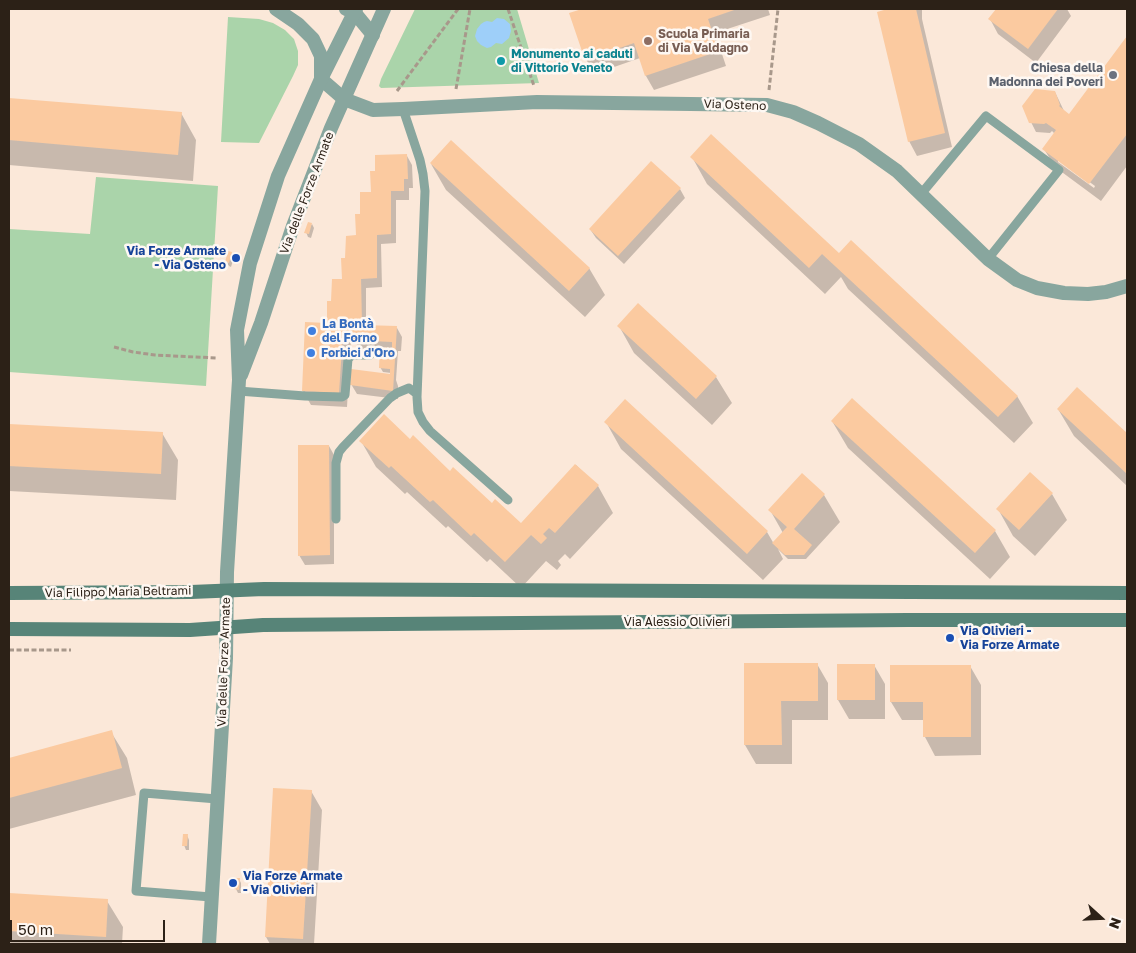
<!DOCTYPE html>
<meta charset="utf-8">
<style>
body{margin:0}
#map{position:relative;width:1136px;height:953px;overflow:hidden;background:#fbe8d9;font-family:"Golos Text",sans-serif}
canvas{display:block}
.frame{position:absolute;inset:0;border:10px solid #2c2117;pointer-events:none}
.north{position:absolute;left:1076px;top:893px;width:50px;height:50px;-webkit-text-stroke:4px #fef8f3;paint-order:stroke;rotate:110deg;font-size:14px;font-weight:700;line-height:20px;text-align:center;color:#2c2117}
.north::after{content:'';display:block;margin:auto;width:18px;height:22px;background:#2c2117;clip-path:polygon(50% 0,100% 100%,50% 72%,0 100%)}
.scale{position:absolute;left:10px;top:920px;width:155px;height:22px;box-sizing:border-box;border:2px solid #2c2117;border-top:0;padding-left:6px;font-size:15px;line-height:18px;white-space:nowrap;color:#2c2117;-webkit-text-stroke:4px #fef8f3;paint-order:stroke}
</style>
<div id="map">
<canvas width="1136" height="953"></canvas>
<div class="frame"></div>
<div class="north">N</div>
<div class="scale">50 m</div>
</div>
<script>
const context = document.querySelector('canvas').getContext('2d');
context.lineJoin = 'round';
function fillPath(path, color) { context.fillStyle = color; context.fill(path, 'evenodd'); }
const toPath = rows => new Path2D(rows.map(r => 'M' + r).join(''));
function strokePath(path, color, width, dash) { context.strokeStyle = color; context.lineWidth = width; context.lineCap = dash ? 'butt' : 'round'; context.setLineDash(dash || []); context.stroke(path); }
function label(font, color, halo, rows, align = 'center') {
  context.font = font + ' "Golos Text",sans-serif'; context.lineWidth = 5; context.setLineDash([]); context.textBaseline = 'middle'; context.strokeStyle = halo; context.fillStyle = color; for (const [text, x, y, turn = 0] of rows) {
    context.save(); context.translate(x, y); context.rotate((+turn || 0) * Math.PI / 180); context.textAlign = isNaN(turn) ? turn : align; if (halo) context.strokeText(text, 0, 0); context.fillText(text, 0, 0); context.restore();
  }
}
fillPath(toPath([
 [415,9,517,9,539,83,381,88,379,86,381,79],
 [228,17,259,19,273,23,285,30,294,39,298,51,298,65,293,76,259,143,221,142],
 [96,177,218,186,206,386,9,372,9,229,90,234]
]), '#aad4aa');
fillPath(toPath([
 [497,18,504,19,510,24,511,31,509,38,502,44,496,43,491,47,487,48,481,45,477,41,475,36,477,29,481,24,484,22,487,21,492,22]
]), '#9ecff9');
fillPath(toPath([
 [586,9,768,9,770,15,715,33,726,66,654,90,646,76,640,58,594,74,586,59,571,14],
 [852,9,940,9,922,10,922,19,952,147,917,156,909,141,888,10,852,10],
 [997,9,1067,9,1071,16,1036,63,998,34,990,19],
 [1127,38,1127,166,1101,201,1055,167,1044,149,1055,134,1052,131,1050,133,1036,132,1031,122,1055,92,1064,111,1069,115],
 [1058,159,1095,186,1094,188,1058,162],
 [9,99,181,113,196,140,193,181,9,165],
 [407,156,412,165,413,188,409,188,409,200,396,200,396,243,381,244,382,287,366,288,366,326,397,328,402,337,401,351,398,351,396,380,398,386,398,399,357,394,351,384,392,376,391,373,383,372,380,367,381,350,360,349,354,339,354,337,349,336,351,339,347,407,311,405,303,391,328,324,333,302,343,280,347,259,357,237,361,215,372,193,376,173],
 [692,157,829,246,1017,396,1033,423,1014,443,848,289,841,277,825,294,707,184],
 [431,164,589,268,605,295,585,317,446,190],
 [680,189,685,198,624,264,596,238,590,229],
 [312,224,314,228,311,238,308,237,306,232],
 [231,253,234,257,231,267,229,266,226,262],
 [638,305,716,377,732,403,712,425,634,353,619,326],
 [1077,388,1127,435,1127,486,1074,436,1058,409],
 [832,421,995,531,1010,557,990,579,848,448],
 [606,422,767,532,774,544,783,533,770,510,802,474,824,495,840,522,806,559,788,559,778,549,783,559,763,580,621,449],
 [9,425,162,433,178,460,176,500,9,491],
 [410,440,492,505,521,525,576,465,598,486,613,513,570,559,565,554,558,561,561,565,557,570,546,561,521,588,490,559,487,562,448,526,446,528,407,492,405,494,376,467,361,441],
 [329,446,334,455,334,564,305,565,299,555],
 [1052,494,1067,520,1035,556,1013,536,998,509],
 [745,664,817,664,828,683,828,720,792,720,792,764,756,764,745,745],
 [838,665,874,665,885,684,885,719,849,719,838,700],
 [970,666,981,685,981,755,935,756,925,737,925,720,902,720,891,702],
 [111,732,127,758,136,795,9,829,9,759],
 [274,789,311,791,322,810,314,944,270,944,266,937],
 [187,835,189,840,189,850,186,850,184,845],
 [239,879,241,883,241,893,238,893,236,889],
 [9,894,107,901,123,927,122,944,9,944]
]), '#0003');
fillPath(toPath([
 [582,9,737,9,708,19,719,51,645,76,634,43,585,60,569,13],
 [884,9,916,9,945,133,908,142,877,12,884,10],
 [996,9,1058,9,1028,49,988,19],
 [1127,36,1127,134,1089,184,1042,149,1056,130,1046,123,1044,124,1029,123,1022,106,1035,89,1055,91,1060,105,1059,106,1069,114],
 [9,98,182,112,178,155,9,140],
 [711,134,839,253,851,240,1018,396,998,417,822,254,809,268,690,157],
 [451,140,590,268,569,291,430,163],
 [407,154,408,179,404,179,404,191,391,191,391,234,377,235,377,278,361,279,362,325,397,326,393,391,350,385,351,369,390,374,390,369,379,368,380,347,392,348,392,342,353,340,353,333,343,332,339,393,302,391,305,322,327,323,327,301,331,301,332,279,342,279,341,258,345,258,346,236,356,235,355,214,360,214,360,192,371,192,370,171,375,171,375,155],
 [651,161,681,188,618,256,589,229],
 [308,222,312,223,309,234,304,233],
 [228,251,232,252,229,263,225,262],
 [638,303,717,376,696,399,617,326],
 [1077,387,1127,433,1127,474,1057,409],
 [852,398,996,530,975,553,831,421],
 [625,399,768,531,747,554,604,422],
 [384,414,410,439,413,435,450,471,453,467,492,503,495,499,521,523,575,464,599,485,555,533,549,528,543,534,547,538,541,544,531,535,505,562,474,533,471,536,433,500,430,502,391,466,389,468,359,441],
 [9,424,163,432,161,474,9,466],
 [298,445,329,445,330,555,298,556],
 [1030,472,1053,493,1019,530,996,509],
 [802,473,825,494,794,529,812,545,804,555,785,555,772,543,787,527,768,510],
 [744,663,818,663,818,701,781,701,782,745,744,745],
 [837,664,875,664,875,700,837,700],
 [890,665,971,665,971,737,923,737,923,702,890,702],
 [112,730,122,768,9,798,9,758],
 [273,788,312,790,303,939,265,937],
 [183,834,188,834,187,846,182,846],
 [235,878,240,878,239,890,234,889],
 [9,893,108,899,106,937,9,931]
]), '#fbcaa0');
strokePath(toPath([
 [508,9,534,86],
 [456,89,470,9],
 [769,90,778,9],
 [397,91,458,9],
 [114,347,133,352,155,355,216,358],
 [9,650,71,650]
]), '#a8988b', 3, [5, 2.5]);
strokePath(toPath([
 [403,109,420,160,423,174,425,191,417,397,418,412,423,422,430,431,508,500],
 [921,194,986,116,1059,170,988,259],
 [238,391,305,396,342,397,345,395,348,359,352,355,370,355],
 [336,519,336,463,339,452,343,447,390,398,397,393,409,388,417,394],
 [211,897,136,891,144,793,217,799]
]), '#88a69e', 9);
strokePath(toPath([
 [276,9,298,24,313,39,321,56,321,79,344,99,373,110,403,109,537,102,767,105,793,112,818,123,859,144,897,171,988,259,1017,280,1037,288,1064,293,1088,294,1106,292,1127,286],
 [346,9,354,12,373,35]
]), '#88a69e', 14);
strokePath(toPath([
 [241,375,261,323,293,226,331,128,384,9],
 [209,944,226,658,227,572,239,380,237,330,250,263,278,176,321,79,356,9]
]), '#88a69e', 14);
strokePath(toPath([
 [9,593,191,592,264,589,1127,593],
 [9,629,190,630,263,625,908,620,1127,620]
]), '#578478', 14);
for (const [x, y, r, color] of [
 [648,41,5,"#8d6e63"],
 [501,61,5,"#0f9aa8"],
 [1113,75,5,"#6b7280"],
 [236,258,5,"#1a4fb4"],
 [312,331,5,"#3f7fe0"],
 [311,353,5,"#3f7fe0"],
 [950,638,5,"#1a4fb4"],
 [233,883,5,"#1a4fb4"]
]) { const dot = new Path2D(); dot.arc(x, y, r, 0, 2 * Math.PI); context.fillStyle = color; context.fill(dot); strokePath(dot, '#fef8f3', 2); }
label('bold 12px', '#785e54', '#fef8f3', [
 ["Scuola Primaria",658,34],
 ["di Via Valdagno",658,48]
], 'left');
label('bold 12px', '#0d838f', '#fef8f3', [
 ["Monumento ai caduti",511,54],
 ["di Vittorio Veneto",511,68]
], 'left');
label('bold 12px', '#5b616d', '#fef8f3', [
 ["Chiesa della",1103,68],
 ["Madonna dei Poveri",1103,82]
], 'right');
label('12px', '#2c2117', '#fef8f3', [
 ["Via Osteno",735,105,2],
 ["Via delle Forze Armate",307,193,-69],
 ["Via Filippo Maria Beltrami",118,592,-1],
 ["Via Alessio Olivieri",677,622],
 ["Via delle Forze Armate",224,662,-88]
]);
label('bold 12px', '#164399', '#fef8f3', [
 ["Via Forze Armate",226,251,"right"],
 ["- Via Osteno",226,265,"right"],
 ["Via Olivieri -",960,631],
 ["Via Forze Armate",960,645],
 ["Via Forze Armate",243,876],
 ["- Via Olivieri",243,890]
], 'left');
label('bold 12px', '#366cbe', '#fef8f3', [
 ["La Bontà",322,324],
 ["del Forno",322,338],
 ["Forbici d'Oro",321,353]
], 'left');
</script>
